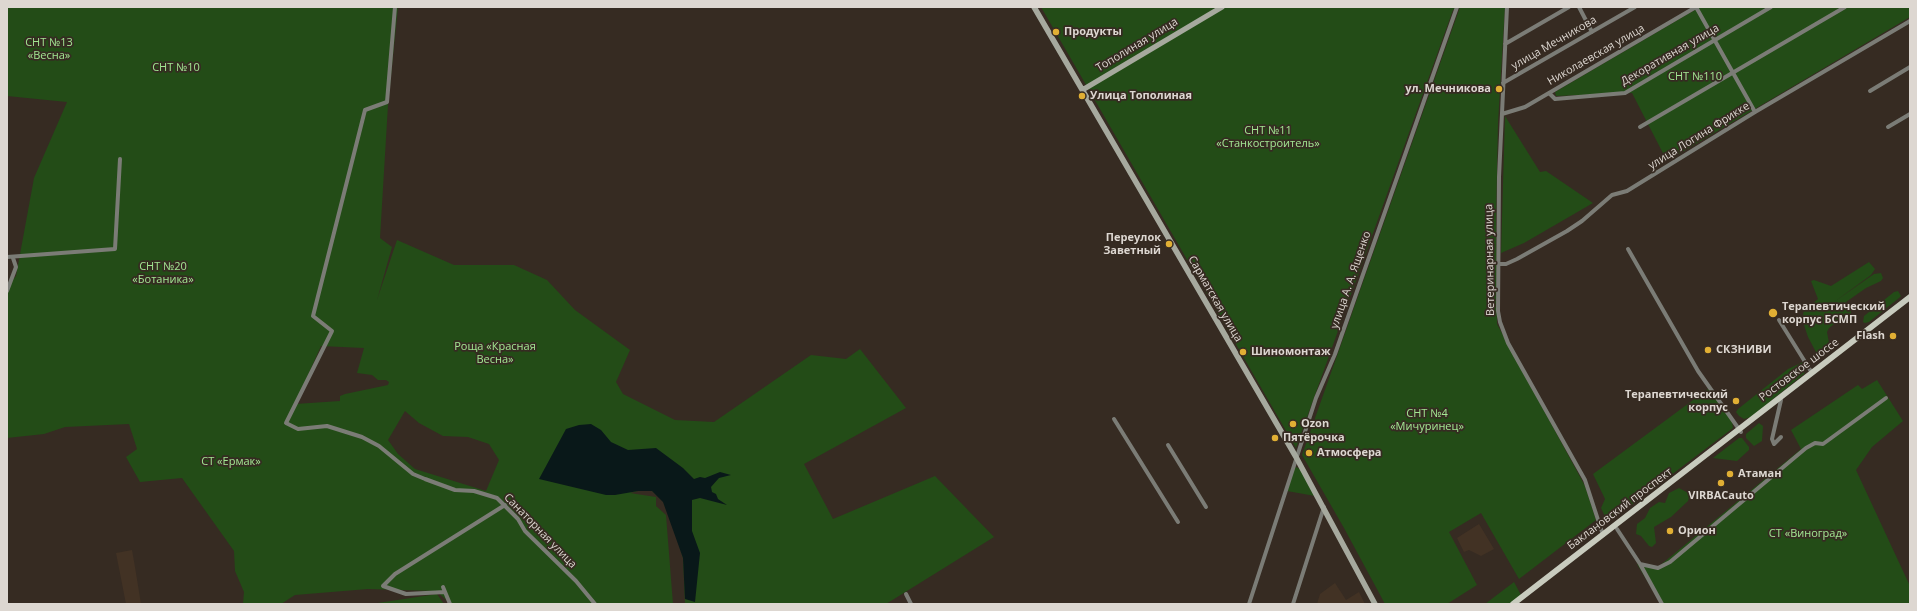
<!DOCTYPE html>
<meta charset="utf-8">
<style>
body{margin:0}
#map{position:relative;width:1917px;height:611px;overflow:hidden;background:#362b22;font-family:"Open Sans",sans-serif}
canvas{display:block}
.frame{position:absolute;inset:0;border:8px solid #ddd7d1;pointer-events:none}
</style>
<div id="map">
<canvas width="1917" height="611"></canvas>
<div class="frame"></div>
</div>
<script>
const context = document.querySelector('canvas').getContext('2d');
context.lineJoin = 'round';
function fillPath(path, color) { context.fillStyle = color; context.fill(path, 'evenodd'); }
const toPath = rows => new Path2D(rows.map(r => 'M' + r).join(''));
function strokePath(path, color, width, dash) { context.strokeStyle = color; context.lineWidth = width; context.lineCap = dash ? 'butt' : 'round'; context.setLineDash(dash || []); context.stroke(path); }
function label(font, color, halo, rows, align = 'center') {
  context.font = font + ' "Open Sans",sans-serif'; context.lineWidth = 3.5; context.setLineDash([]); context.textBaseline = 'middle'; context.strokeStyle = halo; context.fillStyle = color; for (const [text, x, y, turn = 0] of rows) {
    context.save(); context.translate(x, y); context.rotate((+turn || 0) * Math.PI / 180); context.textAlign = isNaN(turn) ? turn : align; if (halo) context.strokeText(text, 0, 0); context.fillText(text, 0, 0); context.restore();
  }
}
fillPath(toPath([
 [1479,524,1494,549,1481,556,1469,550,1464,552,1457,538],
 [132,550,135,567,141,604,126,604,116,553],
 [1335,583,1346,600,1359,592,1365,604,1317,604,1320,594]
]), '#423224');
fillPath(toPath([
 [7,7,398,7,388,105,380,238,392,247,377,300,397,240,454,265,514,265,547,280,575,310,630,350,616,382,623,394,675,420,714,422,811,355,846,359,860,349,906,408,804,464,833,519,935,476,994,537,886,604,685,604,683,558,674,529,663,501,652,491,638,491,630,493,656,497,656,506,666,515,673,604,451,604,436,591,368,589,295,595,281,604,243,604,244,592,235,571,234,551,182,478,140,482,126,457,137,449,129,424,65,427,44,434,7,438,7,287,16,276,34,178,67,102,7,96],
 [321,346,364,348,357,373,372,375,378,380,386,380,389,382,388,385,345,394,340,396,340,401,295,404],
 [405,411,419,423,443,436,468,437,489,444,499,460,486,491,415,469,398,454,388,440],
 [1041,7,1458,7,1453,10,1296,448],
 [1460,7,1505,7,1498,123,1496,219,1497,324,1585,486,1596,520,1519,579,1481,513,1449,532,1477,585,1447,604,1385,604,1344,528,1302,455],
 [1700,7,1910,7,1910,17,1667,161,1632,93,1556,96,1555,92],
 [1505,116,1540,172,1546,171,1593,203,1524,243,1501,253],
 [1869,262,1875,269,1871,275,1834,302,1874,274,1881,273,1883,278,1881,281,1866,288,1846,302,1851,309,1851,315,1841,319,1829,328,1827,332,1830,348,1819,356,1817,354,1808,337,1802,319,1804,310,1818,299,1811,281,1814,280,1831,286],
 [1898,291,1901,296,1899,298,1869,322,1865,323,1863,322,1864,316,1894,292],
 [1803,362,1806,368,1804,374,1751,417,1744,419,1739,416,1736,412,1738,409,1788,369],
 [1877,380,1903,421,1872,447,1856,470,1910,586,1910,604,1661,604,1637,564,1658,567,1801,449,1791,430,1858,385,1862,389],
 [1708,389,1732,421,1733,428,1625,510,1607,521,1601,508,1605,499,1593,474],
 [1759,423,1763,426,1762,441,1754,446,1746,438,1746,434],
 [1739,438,1742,438,1749,447,1749,450,1737,461,1713,458],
 [1296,467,1300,469,1315,496,1287,491,1293,469],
 [1679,488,1690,494,1688,501,1671,517,1654,527,1656,543,1652,547,1649,546,1641,536,1636,534,1637,524,1645,518,1650,508,1659,502,1665,503,1669,493],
 [1514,582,1521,595,1510,604,1485,604],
 [437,594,444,604,371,604]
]), '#234c17');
fillPath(toPath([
 [591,424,601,430,611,442,628,450,656,448,683,468,694,479,700,477,705,478,720,472,731,475,719,478,711,487,712,492,716,494,718,499,727,505,700,498,692,500,692,531,700,553,695,602,685,599,683,558,663,502,652,491,638,491,615,495,606,495,539,479,566,429,579,425]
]), '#091819');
strokePath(toPath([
 [395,7,387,102,365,110,313,316,332,331,286,423,298,429,327,426,362,437,379,446,413,474,425,479,455,490,474,491,497,498,518,519,525,531,576,581,595,604],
 [1507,7,1499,177,1498,311,1500,322,1508,343,1585,480,1603,535],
 [1579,7,1592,32],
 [1696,7,1755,112],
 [1505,44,1569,7],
 [1503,83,1635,7],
 [1870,91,1910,67],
 [1549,93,1555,99,1625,93,1771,7],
 [1502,114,1525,107,1696,7],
 [1640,127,1845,7],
 [1888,127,1910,114],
 [1628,249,1698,371,1741,432],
 [7,257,115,249,120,159],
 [1499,264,1506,264,1517,259,1567,231,1582,221,1612,195,1627,191,1755,112,1910,21],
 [7,291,16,267,13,258],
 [1779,320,1812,373],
 [1114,419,1178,522],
 [1781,437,1774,444,1772,439,1781,400],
 [1168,445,1206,507],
 [1617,529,1640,564,1662,604],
 [1640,564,1658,568,1670,562,1806,448,1815,443,1823,444,1886,398],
 [443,587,450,604],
 [445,592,406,594,383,586,395,574,505,505],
 [906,594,911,604],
 [1249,604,1316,398,1335,354,1457,7],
 [1293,604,1324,507]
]), '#7b7c76', 4);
strokePath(toPath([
 [1034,7,1296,457,1375,604],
 [1084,89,1222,7]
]), '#a6a99e', 5.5);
strokePath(toPath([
 [1513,604,1910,297]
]), '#c8cbbe', 6);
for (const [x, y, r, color] of [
 [1056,32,4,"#e1af34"],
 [1499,89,4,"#e1af34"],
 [1082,96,4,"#e1af34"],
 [1169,244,4,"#e1af34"],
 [1773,313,5,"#e1af34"],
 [1893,336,4,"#e1af34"],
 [1708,350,4,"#e1af34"],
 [1243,352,4,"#e1af34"],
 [1736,401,4,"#e1af34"],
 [1293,424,4,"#e1af34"],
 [1275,438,4,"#e1af34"],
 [1309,453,4,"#e1af34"],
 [1730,474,4,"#e1af34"],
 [1721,483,4,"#e1af34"],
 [1670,531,4,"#e1af34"]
]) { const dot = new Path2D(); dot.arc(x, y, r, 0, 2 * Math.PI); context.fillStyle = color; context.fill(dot); strokePath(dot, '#362b22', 1.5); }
label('bold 11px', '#ddd7d1', '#362b22', [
 ["Продукты",1064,32],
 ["ул. Мечникова",1491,89,"right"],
 ["Улица Тополиная",1090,96],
 ["Переулок",1161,238,"right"],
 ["Заветный",1161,251,"right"],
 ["Терапевтический",1782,307],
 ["корпус БСМП",1782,320],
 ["Flash",1885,336,"right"],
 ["СКЗНИВИ",1716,350],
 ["Шиномонтаж",1251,352],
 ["Терапевтический",1728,395,"right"],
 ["корпус",1728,408,"right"],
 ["Ozon",1301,424],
 ["Пятёрочка",1283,438],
 ["Атмосфера",1317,453],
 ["Атаман",1738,474],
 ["VIRBACauto",1721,496,"center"],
 ["Орион",1678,531]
], 'left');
label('11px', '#a2e692', '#362b22', [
 ["СНТ №13",49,43],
 ["«Весна»",49,56],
 ["СНТ №10",176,68],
 ["СНТ №110",1695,77],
 ["СНТ №11",1268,131],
 ["«Станкостроитель»",1268,144],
 ["СНТ №20",163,267],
 ["«Ботаника»",163,280],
 ["Роща «Красная",495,347],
 ["Весна»",495,360],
 ["СНТ №4",1427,414],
 ["«Мичуринец»",1427,427],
 ["СТ «Ермак»",231,462],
 ["СТ «Виноград»",1808,534]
]);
label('11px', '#ddd7d1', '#362b22', [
 ["улица Мечникова",1554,43,-30],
 ["Тополиная улица",1137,45,-31],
 ["Николаевская улица",1596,55,-30],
 ["Декоративная улица",1670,55,-30],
 ["улица Логина Фрикке",1699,136,-32],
 ["Ветеринарная улица",1490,260,-91],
 ["улица А. А. Ященко",1351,280,-71],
 ["Сарматская улица",1215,299,60],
 ["Ростовское шоссе",1799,370,-37],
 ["Баклановский проспект",1620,509,-37],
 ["Санаторная улица",540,531,46]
]);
</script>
